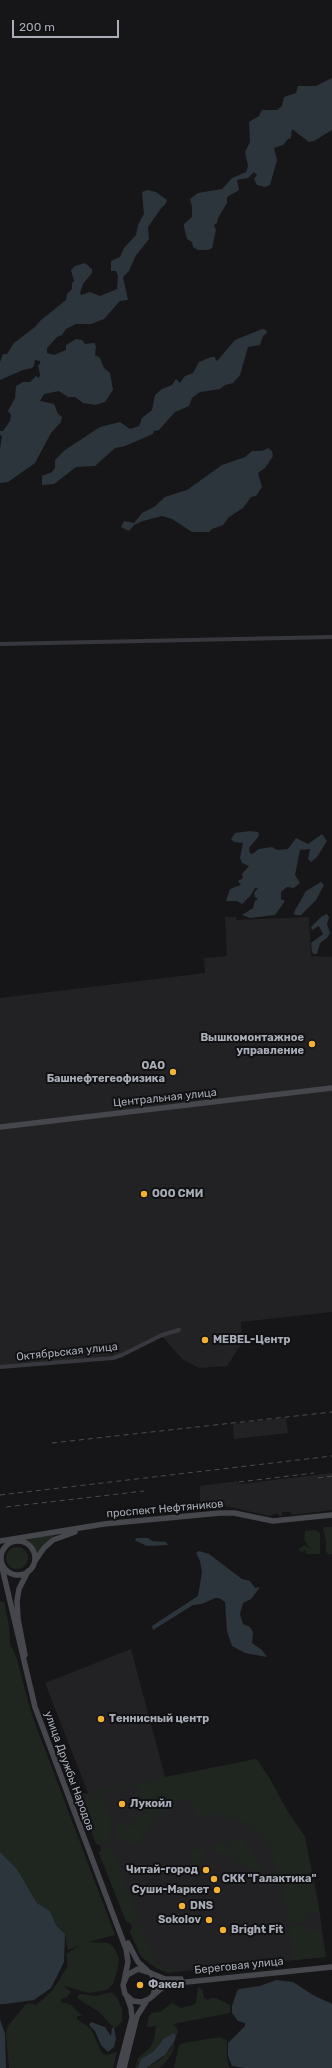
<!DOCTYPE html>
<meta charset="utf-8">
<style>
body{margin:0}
#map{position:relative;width:332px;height:2068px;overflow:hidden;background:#161618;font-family:Rubik,sans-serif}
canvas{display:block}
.scale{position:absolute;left:12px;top:20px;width:107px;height:18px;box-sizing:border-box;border:2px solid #a8adb8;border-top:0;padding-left:5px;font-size:12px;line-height:14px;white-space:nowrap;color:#a8adb8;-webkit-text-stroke:3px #111113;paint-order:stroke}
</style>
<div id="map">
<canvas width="332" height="2068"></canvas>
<div class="scale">200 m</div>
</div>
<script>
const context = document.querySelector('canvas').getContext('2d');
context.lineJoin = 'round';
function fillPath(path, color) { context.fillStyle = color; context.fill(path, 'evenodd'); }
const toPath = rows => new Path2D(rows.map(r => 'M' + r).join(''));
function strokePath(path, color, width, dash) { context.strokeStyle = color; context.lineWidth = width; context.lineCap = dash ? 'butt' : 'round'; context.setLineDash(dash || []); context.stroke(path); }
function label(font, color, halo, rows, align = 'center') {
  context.font = font + ' Rubik,sans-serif'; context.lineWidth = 4; context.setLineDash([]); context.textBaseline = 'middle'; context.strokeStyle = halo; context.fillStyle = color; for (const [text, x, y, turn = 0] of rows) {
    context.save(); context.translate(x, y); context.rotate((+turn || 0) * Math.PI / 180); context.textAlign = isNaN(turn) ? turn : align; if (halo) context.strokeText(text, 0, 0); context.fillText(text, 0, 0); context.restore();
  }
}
fillPath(toPath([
 [225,917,236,917,237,920,309,917,311,956,332,957,332,1312,241,1322,242,1343,227,1366,199,1368,182,1359,162,1336,122,1355,0,1367,0,998,205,973,204,958,227,956],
 [286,1418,288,1433,234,1439,233,1424],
 [332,1473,332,1510,292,1515,290,1512,282,1512,282,1516,279,1516,278,1513,269,1516,230,1507,200,1504,200,1486,238,1481,238,1483,241,1484],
 [131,1649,165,1777,256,1759,258,1760,288,1812,305,1837,318,1901,326,1957,167,1973,151,1965,140,1955,130,1932,132,1929,130,1923,126,1921,99,1853,101,1850,100,1845,96,1844,79,1802,80,1794,88,1793,45,1683]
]), '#222225');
fillPath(toPath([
 [324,1527,332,1527,332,1554,328,1555,326,1551,326,1541,323,1528],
 [316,1530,320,1533,320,1554,306,1554,306,1550,302,1552,299,1550,298,1549,305,1545,310,1549,304,1539,305,1531],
 [56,1534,37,1553,33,1545,26,1540],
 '6 1558a11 11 0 1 1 22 0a11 11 0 1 1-22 0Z',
 [4,1601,9,1625,10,1644,16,1656,32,1715,115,1935,88,1942,108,1943,113,1946,119,1958,118,1968,113,1984,107,1990,89,1993,64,1986,71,1992,67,1997,61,1999,61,2002,71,2005,82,2016,77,2016,77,2019,91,2029,102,2053,106,2055,117,2052,113,2068,9,2068,6,2033,8,2026,25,2005,29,2003,36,2005,52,1991,68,1966,66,1954,79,1946,68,1950,65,1934,56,1925,50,1911,37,1903,17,1869,0,1852,0,1602],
 [256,1759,269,1777,288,1812,305,1837,319,1912,306,1913,306,1918,303,1922,293,1923,288,1921,282,1878,278,1876,270,1846,269,1846,256,1830,247,1823,221,1814,197,1817,189,1797,172,1805,157,1817,144,1833,137,1846,116,1837,114,1832,118,1825,123,1822,126,1828,136,1825,134,1819,148,1813,137,1785,88,1795,88,1793],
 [98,1796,104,1799,112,1824,109,1832,109,1841,98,1845,79,1802,81,1800],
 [241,1839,257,1858,261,1875,235,1860,231,1841],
 [228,1842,232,1858,221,1853,213,1852,212,1846],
 [111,1846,139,1920,131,1923,126,1921,99,1853,101,1851],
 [203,1848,205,1854,194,1869,189,1851],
 [303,1925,307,1926,309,1932,320,1930,325,1957,293,1960,289,1929,292,1926],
 [141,1926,155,1962,166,1969,176,1969,176,1972,162,1971,142,1958,130,1932,131,1929],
 [287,1956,287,1961,209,1969,209,1965],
 [198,1987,202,1989,204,1998,208,2000,211,1998,216,1998,230,2005,230,2013,173,2024,178,2030,178,2033,176,2036,174,2033,161,2041,154,2051,144,2057,138,2063,137,2068,135,2068,138,2058,150,2048,154,2040,156,2026,147,2027,149,2016,152,2013,160,2012,172,2003,181,2008,193,2005,196,2003],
 [111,1992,117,1998,122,2009,122,2021,116,2028,110,2024,99,2012,77,1998,79,1994,96,1996],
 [220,2037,227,2040,227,2058,230,2068,174,2068,179,2045,183,2043],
 [174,2042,174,2047,171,2055,165,2063,159,2068,146,2068,160,2060,170,2050]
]), '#1e261f');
fillPath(toPath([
 [332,78,332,130,314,141,309,142,292,129,291,138,288,139,283,145,274,148,277,160,270,185,265,187,257,185,254,179,257,175,254,172,248,178,237,180,239,190,227,197,227,203,218,218,217,223,214,225,216,230,212,248,208,250,198,250,193,247,192,242,187,239,184,227,184,224,192,217,192,207,190,199,198,193,222,189,232,178,246,172,248,166,245,152,250,142,249,122,259,116,262,110,277,110,282,106,284,97,296,93,298,86,316,86],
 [147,190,156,192,167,200,165,205,162,207,148,227,149,239,135,257,129,271,123,277,128,300,120,301,104,319,91,324,76,324,66,329,62,335,57,337,47,348,47,353,54,355,66,350,66,345,76,339,82,340,85,344,94,343,96,346,95,355,100,358,104,368,110,373,113,390,105,402,95,405,83,403,75,397,68,397,59,391,44,394,40,401,54,404,58,414,62,417,61,422,51,433,35,463,8,482,0,483,0,449,2,436,0,435,0,431,3,431,10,421,11,415,8,411,15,398,16,386,23,382,30,382,36,376,39,378,40,375,38,365,40,364,40,361,35,360,34,366,32,368,23,370,0,380,0,362,3,354,7,354,14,343,35,327,41,320,66,300,67,294,72,289,72,283,74,281,71,270,75,266,85,263,92,269,92,273,83,284,80,293,81,295,90,292,100,296,117,289,118,276,116,271,111,271,111,261,120,257,124,248,136,235,138,225,144,214,142,192],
 [262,329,266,330,267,333,263,336,260,345,248,347,240,375,233,383,225,385,220,389,200,392,192,398,189,406,175,412,159,430,154,431,153,434,125,446,115,448,95,466,76,467,54,484,42,485,42,476,52,472,55,468,55,460,65,450,100,427,120,422,130,429,139,426,142,418,152,410,155,395,162,389,172,385,176,379,180,383,185,376,193,373,199,362,211,357,215,357,216,361,218,360,235,340],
 [268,448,272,451,273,456,265,468,258,473,262,487,256,496,251,497,243,508,229,517,223,525,212,529,209,532,192,532,172,519,162,516,143,521,134,525,129,531,121,527,124,521,134,523,142,513,154,507,165,497,187,490,222,465,245,457,252,451,262,451],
 [250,831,258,832,259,836,249,848,250,853,252,854,259,849,272,847,277,850,288,849,296,838,308,844,322,834,327,841,317,857,311,862,308,859,310,849,300,850,295,875,300,883,294,888,287,887,281,892,281,899,285,901,275,915,250,918,242,915,253,908,255,901,258,899,255,897,254,893,258,888,255,888,251,895,242,904,237,901,226,901,230,889,241,885,238,881,243,878,242,874,249,866,242,863,240,858,243,843,234,842,231,839,235,833],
 [321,882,324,885,316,900,301,915,295,915,294,912,306,891],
 [327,914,329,917,327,924,330,933,327,938,320,943,317,954,314,954,312,952,311,943,323,934,319,926,312,930,311,927,322,916],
 [136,1538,148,1538,152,1541,166,1542,168,1545,147,1546,136,1541,135,1540],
 [199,1551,209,1554,242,1579,250,1581,255,1588,260,1587,251,1599,243,1603,240,1614,243,1624,250,1627,253,1632,252,1643,262,1650,267,1657,245,1653,232,1646,227,1631,225,1602,219,1598,215,1598,202,1604,193,1605,153,1630,152,1626,198,1596,202,1572,200,1561,196,1553],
 [0,1852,17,1869,37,1903,50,1911,56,1925,65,1934,64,1962,51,1988,34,2000,5,2004,0,2004],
 [276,1980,293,1982,313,1995,332,2004,332,2068,245,2068,232,2066,228,2056,228,2043,245,2026,245,2023,238,2021,232,2013,232,2006,237,1991,239,1989,260,1986],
 [0,2019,5,2034,6,2068,0,2068],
 [91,2022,105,2027,111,2036,112,2028,114,2027,116,2039,114,2047,108,2052,101,2045,95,2031,89,2025],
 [174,2033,176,2036,174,2042,165,2055,146,2068,137,2068,141,2059,154,2051,163,2039]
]), '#2c353c');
strokePath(toPath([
 [0,644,332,637],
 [0,1367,113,1358,122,1355,162,1335,179,1330]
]), '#37383d', 4);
strokePath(toPath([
 [0,1127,332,1088],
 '1 1558a17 17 0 1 1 34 0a17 17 0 1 1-34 0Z',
 [0,1541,104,1524,220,1513,234,1513,273,1521,332,1515],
 [35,1561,44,1548,53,1540,75,1532],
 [1,1563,35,1707,126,1949,128,1962,124,1981],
 [25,1655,18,1619,17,1601,19,1589,28,1571],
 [128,1943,138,1962,147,1970],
 [153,1974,165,1979,181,1979],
 [153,1996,156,1984,151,1973,138,1969,127,1975,123,1985,125,1994,133,2001,141,2002,149,1999,162,1988,177,1983,332,1967],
 [119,2068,132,2018,131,2008,127,1997],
 [124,2068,137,2016,146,2002]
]), '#45474d', 5.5);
strokePath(toPath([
 [52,1443,332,1412],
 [318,1478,332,1476],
 [239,1482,314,1473],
 [0,1495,332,1456],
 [6,1507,144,1491]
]), '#4a4c52', 1, [5, 4]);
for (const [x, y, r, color] of [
 [312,1044,4,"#f2b134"],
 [173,1072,4,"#f2b134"],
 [144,1194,4,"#f2b134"],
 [205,1340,4,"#f2b134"],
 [101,1719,4,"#f2b134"],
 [122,1804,4,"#f2b134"],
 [206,1870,4,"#f2b134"],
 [214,1879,4,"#f2b134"],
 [217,1890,4,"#f2b134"],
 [182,1906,4,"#f2b134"],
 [209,1920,4,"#f2b134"],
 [223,1930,4,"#f2b134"],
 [140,1985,4,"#f2b134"]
]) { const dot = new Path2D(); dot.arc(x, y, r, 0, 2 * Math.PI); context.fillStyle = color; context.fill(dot); strokePath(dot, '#111113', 1.5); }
label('bold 11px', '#a8adb8', '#111113', [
 ["Вышкомонтажное",304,1038,"right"],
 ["управление",304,1051,"right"],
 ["ОАО",165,1066,"right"],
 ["Башнефтегеофизика",165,1079,"right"],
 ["ООО СМИ",152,1194],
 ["MEBEL-Центр",213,1340],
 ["Теннисный центр",109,1719],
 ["Лукойл",130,1804],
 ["Читай-город",198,1870,"right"],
 ["СКК \"Галактика\"",222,1879],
 ["Суши-Маркет",209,1890,"right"],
 ["DNS",190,1906],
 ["Sokolov",201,1920,"right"],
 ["Bright Fit",231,1930],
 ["Факел",148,1985]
], 'left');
label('11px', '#a8adb8', '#111113', [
 ["Центральная улица",165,1098,-6],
 ["Октябрьская улица",67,1352,-6],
 ["проспект Нефтяников",165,1509,-5],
 ["улица Дружбы Народов",69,1771,70],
 ["Береговая улица",239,1966,-6]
]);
</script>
